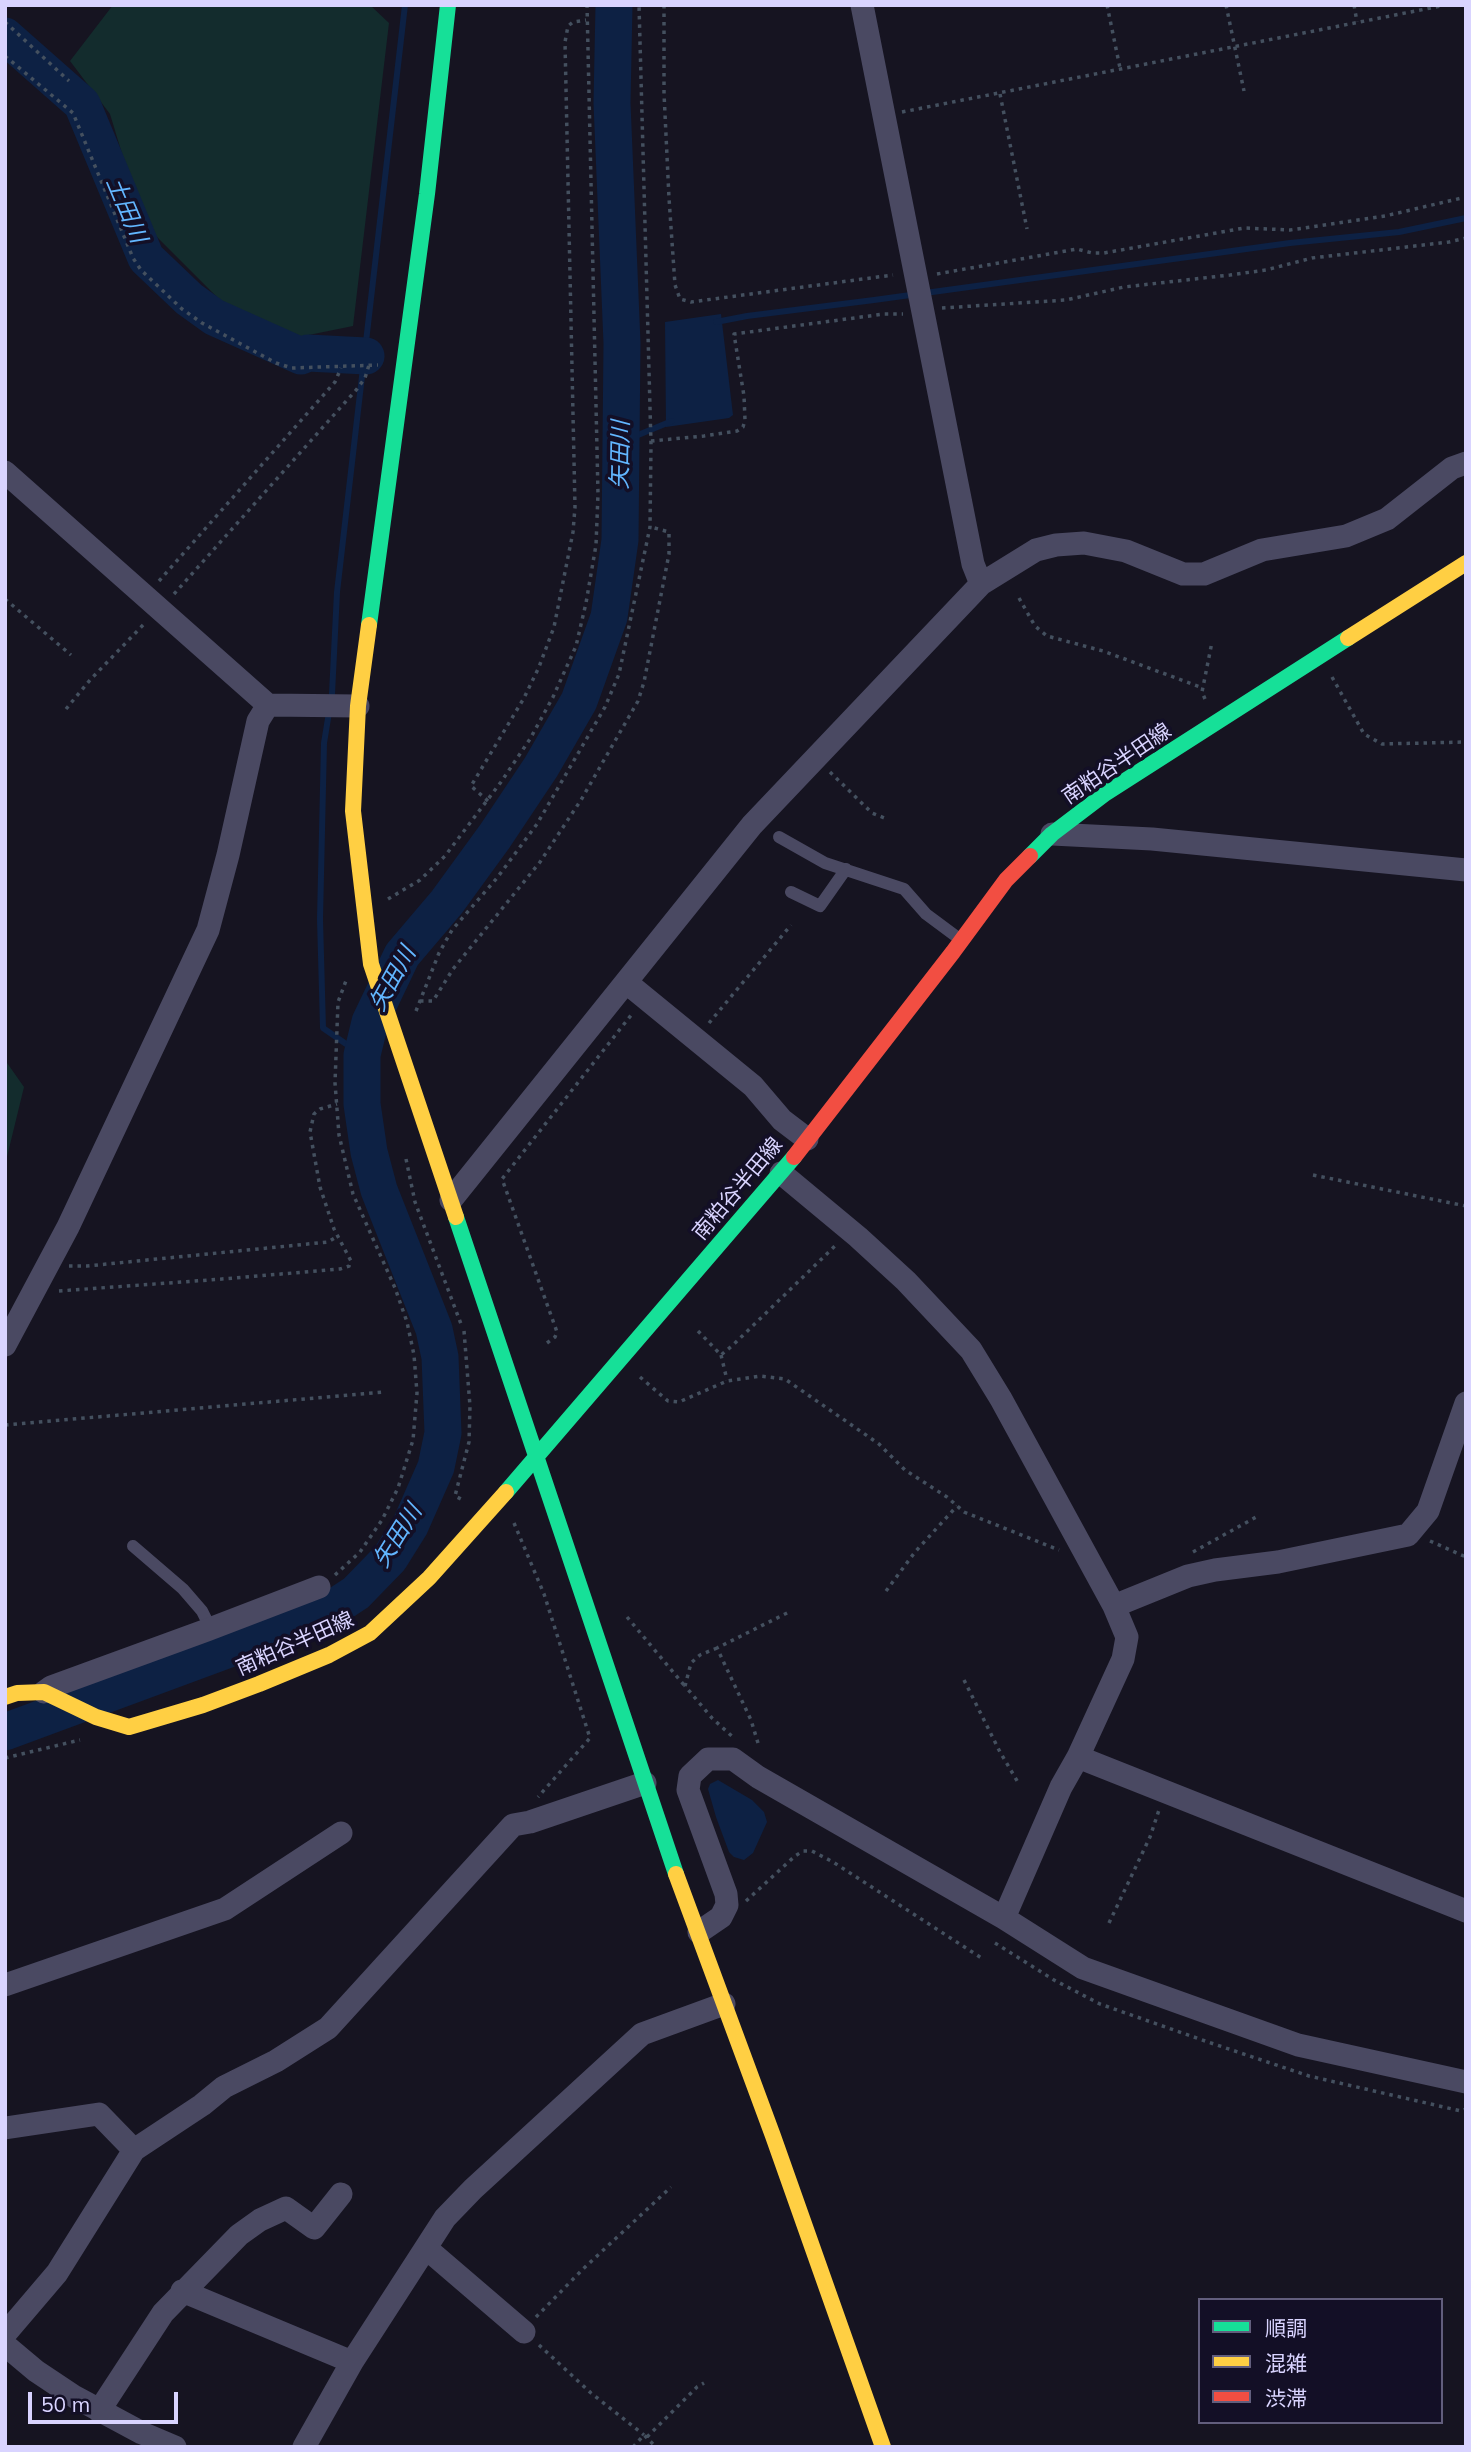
<!DOCTYPE html>
<meta charset="utf-8">
<style>
body{margin:0}
#map{position:relative;width:1471px;height:2452px;overflow:hidden;background:#161421;font-family:Mulish,"Noto Sans JP",sans-serif}
canvas{display:block}
.frame{position:absolute;inset:0;border:7px solid #d9d4ff;pointer-events:none}
.legend{position:absolute;left:1198px;top:2298px;width:245px;height:126px;box-sizing:border-box;background:#130f26;border:2px solid #625e7d;margin:0;padding:9px 12px;list-style:none;font-size:21px;color:#d9d4ff}
.legend li{display:flex;align-items:center;gap:14px;height:35px}
.legend b{width:35px;border:2px solid #625e7d}
.scale{position:absolute;left:28px;top:2392px;width:150px;height:32px;box-sizing:border-box;border:4px solid #d9d4ff;border-top:0;padding-left:9px;font-size:21px;line-height:24px;white-space:nowrap;color:#d9d4ff;-webkit-text-stroke:5px #130f26;paint-order:stroke}
</style>
<div id="map">
<canvas width="1471" height="2452"></canvas>
<div class="frame"></div>
<ul class="legend">
<li><b style="height:9px;background:#16e098"></b>順調</li>
<li><b style="height:9px;background:#ffcf43"></b>混雑</li>
<li><b style="height:9px;background:#f24e42"></b>渋滞</li>
</ul>
<div class="scale">50 m</div>
</div>
<script>
const context = document.querySelector('canvas').getContext('2d');
context.lineJoin = 'round';
function fillPath(path, color) { context.fillStyle = color; context.fill(path, 'evenodd'); }
const toPath = rows => new Path2D(rows.map(r => 'M' + r).join(''));
function strokePath(path, color, width, dash) { context.strokeStyle = color; context.lineWidth = width; context.lineCap = dash ? 'butt' : 'round'; context.setLineDash(dash || []); context.stroke(path); }
function label(font, color, halo, rows, align = 'center') {
  context.font = font + ' Mulish,"Noto Sans JP",sans-serif'; context.lineWidth = 7; context.setLineDash([]); context.textBaseline = 'middle'; context.strokeStyle = halo; context.fillStyle = color; for (const [text, x, y, turn = 0] of rows) {
    context.save(); context.translate(x, y); context.rotate((+turn || 0) * Math.PI / 180); context.textAlign = isNaN(turn) ? turn : align; if (halo) context.strokeText(text, 0, 0); context.fillText(text, 0, 0); context.restore();
  }
}
fillPath(toPath([
 [113,5,370,5,389,23,353,326,289,339,227,307,143,223,110,114,70,61],
 [5,1060,24,1087,5,1165]
]), '#132c2d');
fillPath(toPath([
 [721,314,733,415,729,418,666,427,665,322],
 [718,1780,752,1800,764,1812,767,1822,753,1853,744,1860,734,1857,729,1852,716,1817,708,1789,710,1784]
]), '#0d2144');
strokePath(toPath([
 [716,322,747,316,874,300,1290,243,1399,232,1466,218],
 [622,440,638,435,672,421],
 [362,1055,323,1028,320,919,324,743,332,694,337,592,405,5]
]), '#0d2144', 6);
strokePath(toPath([
 [5,36,82,104,146,258,189,299,214,317,301,356,308,353,366,356],
 [5,1732,324,1614,356,1593,390,1558,410,1526,436,1467,443,1433,440,1357,434,1329,379,1190,369,1152,362,1104,362,1055,370,1022,402,955,447,902,495,836,541,767,579,701,609,617,620,540,622,343,612,103,614,5]
]), '#0d2144', 37);
strokePath(toPath([
 [664,5,664,93,669,198,675,285,680,299,691,302,893,275],
 [1107,5,1120,68],
 [1226,5,1244,91],
 [1354,5,1357,22],
 [5,22,69,81],
 [5,56,73,113,133,258,141,270,182,309,202,323,276,363,292,368,378,365],
 [1000,94,1027,229],
 [902,112,1446,5],
 [937,274,1077,249,1092,253,1104,253,1244,228,1290,230,1385,216,1466,197],
 [942,308,1066,300,1124,287,1230,275,1266,270,1312,258,1449,242,1466,238],
 [651,441,704,436,737,431,743,427,745,420,744,396,734,334,884,314,903,314],
 [159,581,335,382,341,368],
 [174,594,357,389,365,378,369,365],
 [1019,598,1035,626,1047,636,1103,651,1203,688],
 [5,599,71,655],
 [1332,677,1364,734,1382,744,1466,742],
 [1205,699,1202,692,1212,642],
 [66,709,90,680,146,622],
 [830,772,872,813,887,819],
 [488,801,471,786,524,698,539,667,554,627,573,532,575,507,565,42,568,26,573,22,586,20],
 [388,899,420,880,445,856,501,782,530,739,553,697,576,646,586,603,596,545,598,494,587,5],
 [420,1001,433,1001,453,969,540,862,581,800,638,701,644,682,669,554,669,532,651,527],
 [416,1011,439,953,452,930,497,878,537,824,605,707,619,674,650,527,651,444,639,5],
 [709,1023,791,925],
 [406,1159,415,1202,461,1324],
 [1313,1175,1466,1206],
 [69,1266,87,1266,328,1242,338,1236],
 [59,1291,222,1279,340,1269,349,1266,351,1261,334,1229,320,1187,310,1132,314,1114,320,1109,337,1104],
 [464,1331,470,1406,469,1442,455,1496,465,1501],
 [698,1331,721,1355,733,1345,837,1244],
 [547,1343,555,1337,557,1332,502,1179,632,1014],
 [721,1355,727,1380],
 [640,1377,668,1401,679,1402,727,1381,760,1376,785,1379,879,1444,905,1470,947,1497,964,1512,1059,1550],
 [5,1425,384,1392],
 [514,1523,544,1594,590,1738,538,1797],
 [1430,1541,1466,1557],
 [1193,1552,1258,1516],
 [335,1575,360,1552,382,1520,398,1488,413,1440,417,1393,414,1355,407,1322,395,1288,353,1194,339,1135,335,1083,338,1002,347,978],
 [886,1591,915,1552,957,1506],
 [627,1617,684,1685],
 [717,1648,700,1655,691,1663,685,1686,712,1718,735,1739],
 [964,1680,1000,1752,1019,1784],
 [758,1743,751,1720,717,1648,789,1612],
 [5,1758,80,1740],
 [746,1901,795,1856,803,1851,812,1851,833,1862,983,1959],
 [1109,1923,1150,1837,1159,1810],
 [995,1943,1054,1980,1100,2004,1208,2042,1309,2076,1461,2111,1466,2109],
 [536,2317,583,2269,671,2187],
 [539,2345,591,2393,644,2435],
 [647,2437,697,2387,704,2383],
 [633,2447,644,2435,656,2447]
]), '#44505f', 3.5, [3.5, 5]);
strokePath(toPath([
 [779,837,825,863,904,889,926,914,961,940],
 [791,892,820,906,846,869],
 [133,1546,183,1589,202,1611,211,1629]
]), '#4a4962', 12);
strokePath(toPath([
 [862,5,973,564,981,584],
 [5,472,268,705,358,706],
 [1052,834,1152,839,1466,870],
 [627,983,753,1086,782,1120,807,1139],
 [781,1173,858,1237,906,1281,971,1350,1001,1399,1114,1606,1127,1637,1123,1659,1078,1757,1061,1787,1004,1918],
 [451,1200,752,825,981,584,1036,550,1056,545,1084,543,1126,551,1183,574,1204,574,1262,550,1346,536,1387,519,1452,468,1466,463],
 [5,1345,68,1227,208,930,228,855,258,721,268,705],
 [1114,1606,1188,1576,1215,1570,1278,1562,1408,1535,1428,1511,1466,1403],
 [44,1692,51,1687,207,1630,319,1587],
 [1078,1757,1466,1911],
 [699,1932,721,1917,727,1905,726,1894,688,1790,690,1776,708,1759,733,1759,758,1777,1004,1918,1083,1968,1298,2045,1466,2082],
 [5,1985,225,1909,341,1833],
 [5,2128,99,2114,134,2150],
 [426,2248,524,2332],
 [182,2291,352,2362],
 [5,2334,57,2273,134,2150,202,2105,224,2087,276,2061,328,2028,513,1825,530,1822,645,1783],
 [5,2345,36,2371,75,2397,142,2433,175,2447],
 [99,2411,163,2313,239,2235,260,2220,286,2208,314,2228,341,2194],
 [304,2447,352,2362,445,2218,473,2189,642,2034,724,2004]
]), '#4a4962', 23);
strokePath(toPath([
 [369,625,427,194,448,5],
 [1030,856,1052,834,1106,793,1348,638],
 [456,1217,676,1874],
 [506,1492,794,1157]
]), '#16e098', 16);
strokePath(toPath([
 [369,625,358,706,353,811,371,964,456,1217],
 [1348,638,1466,563],
 [5,1697,17,1693,44,1692,96,1717,129,1727,203,1705,259,1684,329,1655,370,1633,429,1578,506,1492],
 [676,1874,773,2136,883,2447]
]), '#ffcf43', 16);
strokePath(toPath([
 [794,1157,953,952,1006,880,1030,856]
]), '#f24e42', 16);
label('21px', '#d9d4ff', '#130f26', [
 ["南粕谷半田線",1117,764,-34],
 ["南粕谷半田線",738,1189,-50],
 ["南粕谷半田線",295,1644,-24]
]);
label('italic 23px', '#62b6ff', '#130f26', [
 ["土田川",126,210,67],
 ["矢田川",621,455,-89],
 ["矢田川",393,979,-61],
 ["矢田川",398,1536,-58]
]);
</script>
